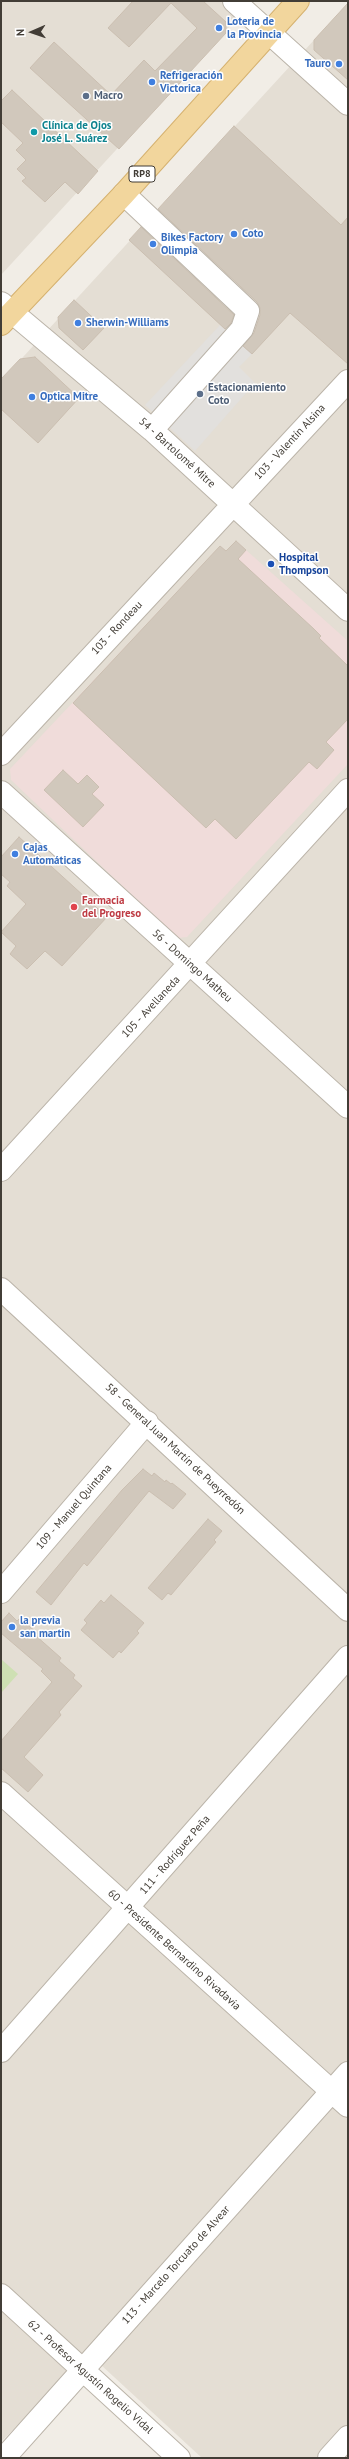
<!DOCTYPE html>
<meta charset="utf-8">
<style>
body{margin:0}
#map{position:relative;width:349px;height:2459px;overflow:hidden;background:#f1ede6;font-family:"PT Sans",sans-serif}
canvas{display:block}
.frame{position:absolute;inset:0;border:2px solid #423d36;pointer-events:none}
.north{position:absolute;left:12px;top:12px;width:40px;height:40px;-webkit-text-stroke:3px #fff;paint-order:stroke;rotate:268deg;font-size:11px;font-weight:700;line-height:16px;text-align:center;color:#423d36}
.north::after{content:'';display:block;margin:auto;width:14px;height:18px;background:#423d36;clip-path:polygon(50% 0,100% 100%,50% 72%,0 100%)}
</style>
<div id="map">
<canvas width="349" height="2459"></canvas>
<div class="frame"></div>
<div class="north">N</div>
</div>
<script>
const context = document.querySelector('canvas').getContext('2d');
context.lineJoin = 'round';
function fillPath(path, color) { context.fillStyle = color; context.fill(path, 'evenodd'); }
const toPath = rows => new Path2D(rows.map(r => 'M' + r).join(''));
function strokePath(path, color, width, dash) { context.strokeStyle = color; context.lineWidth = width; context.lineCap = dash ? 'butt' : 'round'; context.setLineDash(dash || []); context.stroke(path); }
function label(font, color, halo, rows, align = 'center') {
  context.font = font + ' "PT Sans",sans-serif'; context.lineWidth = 3; context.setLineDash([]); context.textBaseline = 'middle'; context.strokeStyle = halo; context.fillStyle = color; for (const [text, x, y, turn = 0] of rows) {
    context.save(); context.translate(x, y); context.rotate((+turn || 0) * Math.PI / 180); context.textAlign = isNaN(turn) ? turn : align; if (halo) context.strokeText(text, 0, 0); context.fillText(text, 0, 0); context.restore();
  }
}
fillPath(toPath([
 [1,1,253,1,1,275],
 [348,3,348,2458,202,2458,88,2353,1,2442,1,381]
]), '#e4ded4');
fillPath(toPath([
 [236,541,348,641,348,764,187,937,177,938,11,780,10,769,220,546,226,551]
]), '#f0dcda');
fillPath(toPath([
 [1,1659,18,1674,1,1693]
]), '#cee0b3');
fillPath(toPath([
 [220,325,252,354,239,367,255,383,195,451,145,405]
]), '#e2e0dd');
const building = toPath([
 [133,1,203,1,226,22,226,33,119,149,30,68,54,42,111,95,144,60,155,71,197,28,171,3,129,47,108,28,133,1],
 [348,3,348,80,314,50,314,40,348,3],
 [12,90,98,171,78,194,65,182,45,202,22,181,26,178,17,169,26,160,16,150,23,143,1,122,1,101,12,90],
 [234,126,341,225,348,217,348,364,290,313,252,354,243,346,254,333,260,315,260,308,257,302,158,209,234,126],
 [141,227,234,315,231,323,225,329,129,240,141,227],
 [74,300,104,328,83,350,59,328,58,317,74,300],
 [35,357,79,398,38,443,1,409,1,379,20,359,35,357],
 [236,541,246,550,238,559,314,629,321,636,319,638,348,666,348,719,326,742,334,750,317,769,309,762,236,839,215,819,206,828,73,703,220,546,226,551,236,541],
 [63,770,78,784,87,775,99,787,92,794,104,805,83,827,44,790,63,770],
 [19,837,107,917,62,966,45,951,27,969,10,954,16,946,1,932,26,904,7,886,10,882,1,874,1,857,19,837],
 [143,1469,152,1476,154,1473,165,1482,166,1480,171,1484,172,1483,186,1494,173,1509,149,1491,87,1566,84,1563,51,1605,36,1592,122,1490,143,1469],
 [208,1519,222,1531,214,1540,216,1542,171,1595,168,1593,162,1600,148,1588,208,1519],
 [111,1595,144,1623,137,1631,139,1633,121,1653,119,1651,113,1658,81,1630,87,1623,84,1620,101,1600,104,1603,111,1595],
 [9,1613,17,1621,20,1618,37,1633,35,1635,61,1658,59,1661,75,1675,73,1678,82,1686,59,1712,61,1715,24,1757,43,1775,28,1792,1,1768,1,1741,52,1682,41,1671,43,1669,1,1633,1,1622,9,1613]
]);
fillPath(building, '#d1c8bc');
strokePath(building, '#cbbfb1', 1);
const minor = toPath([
 [234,1,348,104],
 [124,194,248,311,242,329,152,430],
 [1,303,152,430,348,610],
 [1,754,348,381],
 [1,792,348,1107],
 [1,1170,348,790],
 [1,1289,348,1610],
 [1,1592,147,1422],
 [1,1793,348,2106],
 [1,2051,348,1657],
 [1,2295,179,2458],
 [4,2458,348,2073],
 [329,2458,348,2437]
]);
const major = toPath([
 [1,324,124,194,298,1]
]);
strokePath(minor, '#bbb4a9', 24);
strokePath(major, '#d5b16f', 24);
strokePath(minor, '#fff', 22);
strokePath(major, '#f2d69d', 22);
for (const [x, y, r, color] of [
 [219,28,4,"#3f7fe0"],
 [339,64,4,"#3f7fe0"],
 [152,82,4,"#3f7fe0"],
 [86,96,4,"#5c6f8a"],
 [34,132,4,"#0f9aa8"],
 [234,234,4,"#3f7fe0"],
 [153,244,4,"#3f7fe0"],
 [78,323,4,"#3f7fe0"],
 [200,394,4,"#5c6f8a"],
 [32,397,4,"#3f7fe0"],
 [271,564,4,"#1a4fb4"],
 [15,854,4,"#3f7fe0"],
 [74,907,4,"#e0444e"],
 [12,1627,4,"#3f7fe0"]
]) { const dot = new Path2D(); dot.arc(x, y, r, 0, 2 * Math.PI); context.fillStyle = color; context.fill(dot); strokePath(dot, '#fff', 1.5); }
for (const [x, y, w] of [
 [142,174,26]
]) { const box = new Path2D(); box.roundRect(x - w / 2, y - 8, w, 16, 3); context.fillStyle = '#fff'; context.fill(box); strokePath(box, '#423d36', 1); }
label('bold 10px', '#423d36', null, [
 ["RP8",142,174]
]);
label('bold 11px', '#366cbe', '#fff', [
 ["Loteria de",227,22],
 ["la Provincia",227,35],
 ["Tauro",331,64,"right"],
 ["Refrigeración",160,76],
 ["Victorica",160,89],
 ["Coto",242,234],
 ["Bikes Factory",161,238],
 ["Olimpia",161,251],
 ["Sherwin-Williams",86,323],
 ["Optica Mitre",40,397],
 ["Cajas",23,848],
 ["Automáticas",23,861],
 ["la previa",20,1621],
 ["san martin",20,1634]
], 'left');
label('bold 11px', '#4e5e75', '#fff', [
 ["Macro",94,96],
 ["Estacionamiento",208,388],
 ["Coto",208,401]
], 'left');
label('bold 11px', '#0d838f', '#fff', [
 ["Clínica de Ojos",42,126],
 ["José L. Suárez",42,139]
], 'left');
label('11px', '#423d36', '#fff', [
 ["103 - Valentín Alsina",290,442,-47],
 ["54 - Bartolomé Mitre",177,453,42],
 ["103 - Rondeau",117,628,-47],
 ["56 - Domingo Matheu",192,966,42],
 ["105 - Avellaneda",151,1007,-47],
 ["58 - General Juan Martín de Pueyrredón",175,1449,43],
 ["109 - Manuel Quintana",74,1507,-49],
 ["111 - Rodríguez Peña",175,1855,-49],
 ["60 - Presidente Bernardino Rivadavia",174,1950,42],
 ["113 - Marcelo Torcuato de Alvear",176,2265,-48],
 ["62 - Profesor Agustín Rogelio Vidal",90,2377,42]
]);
label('bold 11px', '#164399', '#fff', [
 ["Hospital",279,558],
 ["Thompson",279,571]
], 'left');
label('bold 11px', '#be3a42', '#fff', [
 ["Farmacia",82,901],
 ["del Progreso",82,914]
], 'left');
</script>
